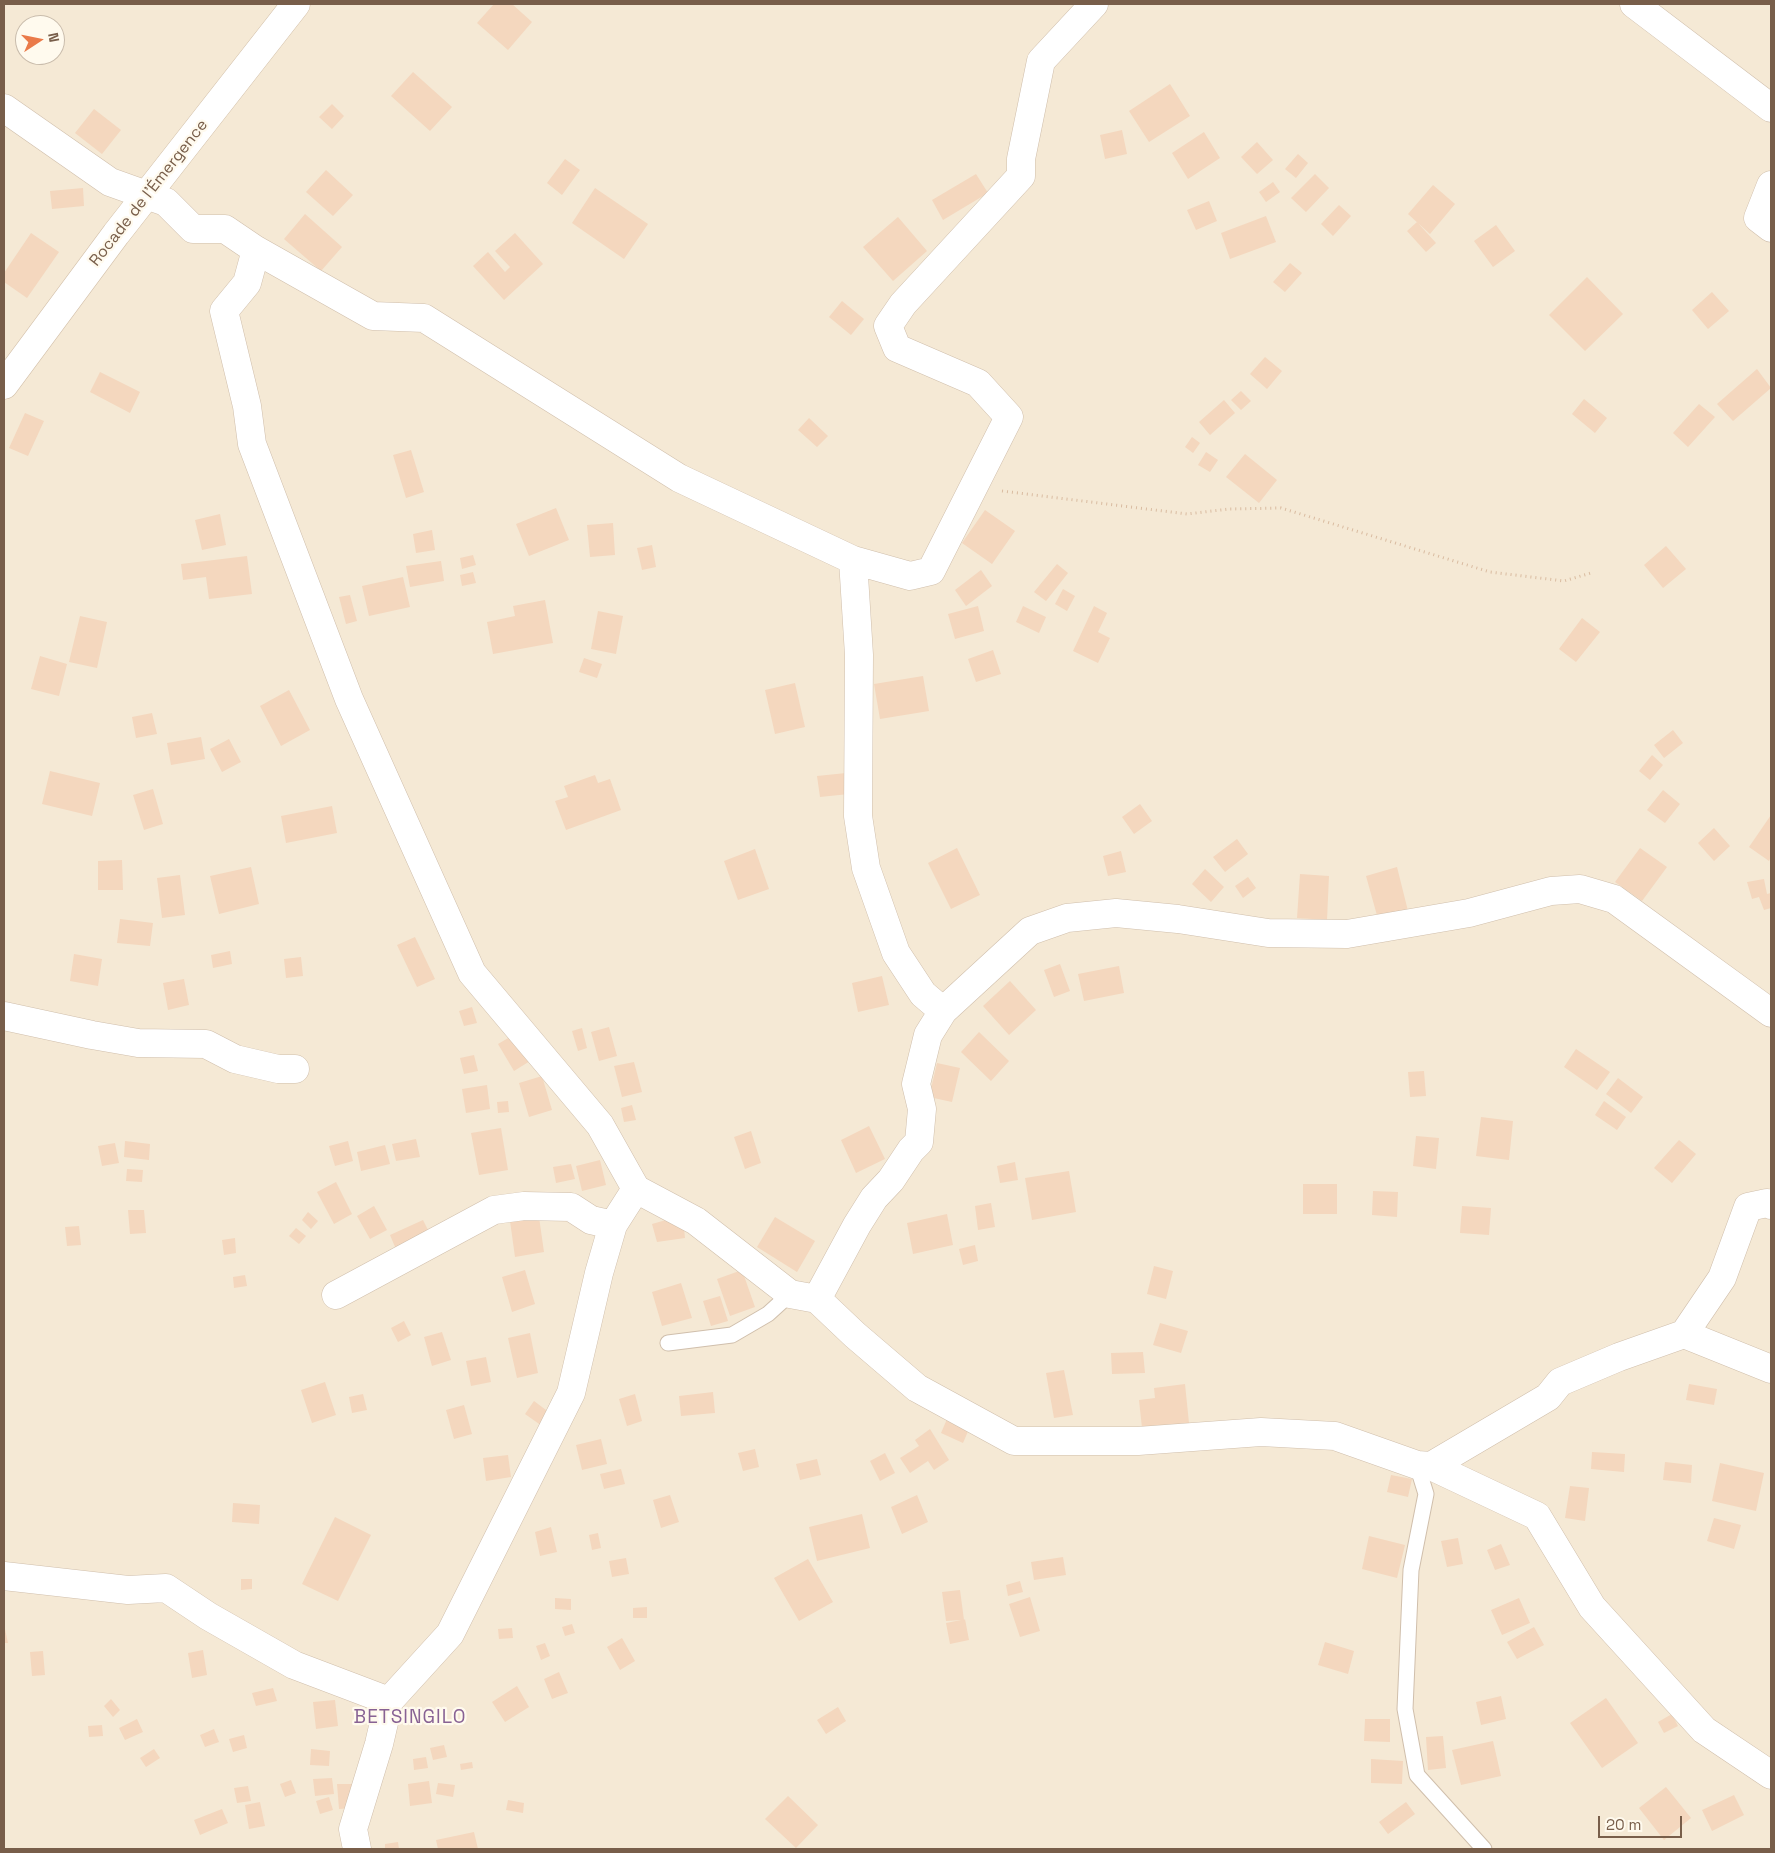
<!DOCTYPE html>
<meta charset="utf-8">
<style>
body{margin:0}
#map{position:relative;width:1775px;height:1853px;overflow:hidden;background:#fdf6e7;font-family:"Space Grotesk",sans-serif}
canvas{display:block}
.frame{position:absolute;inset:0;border:5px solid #785e4a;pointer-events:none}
.north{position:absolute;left:15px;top:15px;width:50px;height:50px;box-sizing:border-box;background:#fffaee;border:1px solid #c9bcac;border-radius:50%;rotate:79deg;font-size:14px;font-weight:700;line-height:20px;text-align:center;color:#785e4a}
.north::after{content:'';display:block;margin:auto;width:18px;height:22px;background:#ea7a49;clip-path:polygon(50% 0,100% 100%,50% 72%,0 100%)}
.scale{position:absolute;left:1598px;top:1816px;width:84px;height:22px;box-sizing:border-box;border:2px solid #785e4a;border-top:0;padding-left:6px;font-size:15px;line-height:18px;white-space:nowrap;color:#785e4a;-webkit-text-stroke:4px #fffaee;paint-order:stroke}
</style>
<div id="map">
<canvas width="1775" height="1853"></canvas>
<div class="frame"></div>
<div class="north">N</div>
<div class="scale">20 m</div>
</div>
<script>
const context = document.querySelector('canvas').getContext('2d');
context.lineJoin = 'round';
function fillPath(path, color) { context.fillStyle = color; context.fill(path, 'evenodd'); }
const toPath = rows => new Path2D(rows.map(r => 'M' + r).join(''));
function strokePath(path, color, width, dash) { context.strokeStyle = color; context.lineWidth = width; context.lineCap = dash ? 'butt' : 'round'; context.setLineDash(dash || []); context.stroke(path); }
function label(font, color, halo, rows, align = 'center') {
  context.font = font + ' "Space Grotesk",sans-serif'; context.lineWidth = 4.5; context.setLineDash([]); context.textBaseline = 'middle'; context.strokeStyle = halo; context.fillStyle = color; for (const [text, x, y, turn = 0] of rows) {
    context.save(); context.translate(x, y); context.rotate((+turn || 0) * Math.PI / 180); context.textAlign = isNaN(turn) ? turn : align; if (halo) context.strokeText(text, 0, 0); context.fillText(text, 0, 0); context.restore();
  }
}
fillPath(toPath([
 [4,4,1771,4,1771,1849,4,1849],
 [25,25,55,25,55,55,25,55]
]), '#f5e9d5');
fillPath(toPath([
 [494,4,512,4,532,22,508,50,477,23],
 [413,72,452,107,430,131,391,96],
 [1170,84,1190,116,1149,142,1129,111],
 [332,104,344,116,332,129,319,117],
 [94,109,121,130,102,154,75,133],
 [1122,130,1127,154,1105,159,1100,135],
 [1204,132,1220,158,1188,179,1172,153],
 [1257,142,1273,160,1257,174,1241,157],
 [1298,154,1308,163,1296,178,1285,169],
 [565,159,580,170,562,195,547,183],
 [326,170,353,195,333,216,306,192],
 [976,174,988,193,943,220,932,200],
 [1315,174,1329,188,1306,212,1291,198],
 [1273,182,1280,192,1266,202,1259,192],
 [1433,185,1455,204,1430,234,1408,214],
 [83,188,84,206,52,209,50,191],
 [595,188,648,224,624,259,572,223],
 [1209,201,1217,221,1196,230,1187,210],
 [1339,205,1351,216,1333,236,1321,224],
 [305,214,342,247,321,271,284,239],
 [1266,216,1276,242,1230,259,1221,233],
 [898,217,927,251,893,281,863,247],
 [1417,222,1436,243,1426,252,1407,231],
 [1496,225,1515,251,1493,267,1474,241],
 [31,233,59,252,27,298,4,282,4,273],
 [515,233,543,264,504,300,473,266,488,252,505,272,510,267,495,251],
 [1290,263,1302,273,1285,292,1273,282],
 [1587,277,1623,314,1585,351,1549,315],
 [1712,292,1729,311,1708,329,1692,310],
 [842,301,864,319,851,335,829,317],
 [1265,357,1282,371,1267,389,1250,374],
 [1757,369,1771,388,1733,421,1717,404],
 [100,372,140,392,130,413,90,392],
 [1241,391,1251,401,1241,410,1231,400],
 [1584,399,1607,418,1595,433,1572,414],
 [1224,400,1235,413,1210,435,1199,422],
 [1699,404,1715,417,1688,447,1673,433],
 [25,413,44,421,28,456,9,448],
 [809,418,828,436,817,447,798,430],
 [1192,437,1200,443,1193,453,1185,447],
 [411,450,424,492,406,498,393,455],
 [1206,452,1218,460,1210,472,1198,465],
 [1245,454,1277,480,1259,503,1226,477],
 [556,508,569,540,529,556,516,524],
 [985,510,1015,531,992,564,962,543],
 [220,514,226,545,202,550,195,520],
 [613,523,615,555,590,557,587,525],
 [432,530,435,550,416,553,413,534],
 [652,545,656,567,642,570,637,548],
 [1666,546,1686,569,1663,588,1644,565],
 [473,555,476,565,462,569,460,558],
 [247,556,252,594,209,599,206,577,183,580,181,564],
 [441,561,444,581,410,587,406,566],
 [1057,564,1068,573,1046,601,1034,592],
 [981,570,992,586,966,606,955,590],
 [473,572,476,583,462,586,460,575],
 [403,577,410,607,369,616,362,586],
 [1063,589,1075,596,1067,611,1055,604],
 [350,595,357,621,346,624,339,597],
 [545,600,553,643,493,654,487,622,515,616,513,606],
 [978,606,984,631,955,639,948,614],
 [1023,606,1046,617,1039,633,1016,622],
 [1094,606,1107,613,1098,632,1110,638,1098,663,1073,651],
 [598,611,623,616,616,654,591,649],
 [80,616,107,622,97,668,69,662],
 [1582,618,1600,632,1576,662,1559,649],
 [993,650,1001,674,976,682,968,659],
 [40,656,67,664,59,696,31,689],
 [584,658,602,664,597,678,579,672],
 [923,676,929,711,880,719,874,684],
 [795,683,805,727,775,734,765,690],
 [289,690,310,730,281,746,260,706],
 [152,713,157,734,136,738,132,717],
 [1673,730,1683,743,1664,758,1654,745],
 [201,737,205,759,171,765,167,743],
 [229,739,241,762,222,772,210,749],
 [1652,755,1663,765,1650,780,1639,771],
 [50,771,100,783,92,816,42,804],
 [846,773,849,794,820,797,817,776],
 [595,775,598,783,610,779,621,810,566,830,555,801,568,797,564,786],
 [153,789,163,824,144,830,133,795],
 [1663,790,1680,804,1665,823,1647,810],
 [1140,804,1152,821,1134,834,1122,817],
 [332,806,337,833,286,843,281,816],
 [1771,815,1771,857,1769,861,1749,847],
 [1714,828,1730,846,1714,861,1698,843],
 [1237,839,1248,854,1225,872,1213,857],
 [957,848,980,895,951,909,928,863],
 [1640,848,1667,867,1642,901,1615,882],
 [755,849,769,889,738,900,724,861],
 [1121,851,1126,872,1108,876,1103,856],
 [122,860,123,890,98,890,98,861],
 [251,867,259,904,219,914,210,876],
 [1397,867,1408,911,1378,919,1366,876],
 [1205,869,1224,887,1211,902,1192,884],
 [1300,874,1329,876,1327,920,1297,918],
 [180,875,185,915,162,918,157,878],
 [1248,877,1256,888,1243,898,1235,886],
 [1764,879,1767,894,1771,893,1771,908,1764,910,1759,897,1752,899,1747,882],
 [120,919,153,923,150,946,117,943],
 [415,937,435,979,417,987,397,945],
 [230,951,232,964,213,968,211,955],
 [74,954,102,959,98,986,70,981],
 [301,957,303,976,286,978,284,959],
 [1060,964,1070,991,1054,997,1044,970],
 [1119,966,1124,993,1084,1001,1078,974],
 [882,976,889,1005,858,1012,852,983],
 [184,979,189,1005,168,1010,163,983],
 [1010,981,1036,1010,1009,1035,983,1006],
 [472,1007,477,1023,464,1026,459,1011],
 [609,1027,617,1056,599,1061,591,1032],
 [582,1028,587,1048,578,1051,572,1031],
 [979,1032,1009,1061,991,1081,961,1052],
 [515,1034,530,1061,514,1071,498,1044],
 [1576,1049,1610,1072,1597,1090,1564,1067],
 [474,1055,478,1071,464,1074,460,1058],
 [634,1062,642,1092,622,1097,614,1066],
 [937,1063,960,1068,952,1102,929,1097],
 [1424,1071,1426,1096,1410,1097,1408,1072],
 [542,1076,552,1110,529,1117,519,1083],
 [1618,1078,1643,1097,1631,1113,1606,1094],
 [487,1085,490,1109,466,1113,462,1089],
 [508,1101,509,1112,498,1113,497,1102],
 [1604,1101,1626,1117,1617,1130,1595,1115],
 [632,1105,636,1120,624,1122,621,1108],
 [1481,1117,1513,1121,1509,1160,1476,1156],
 [869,1126,885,1159,856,1173,841,1140],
 [501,1128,508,1170,479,1175,471,1133],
 [751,1131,761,1163,745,1169,734,1137],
 [1416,1136,1439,1138,1436,1169,1413,1166],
 [416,1139,420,1157,396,1161,392,1144],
 [1679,1140,1696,1154,1672,1183,1654,1168],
 [125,1141,150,1144,149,1160,124,1157],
 [348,1141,353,1161,335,1166,329,1146],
 [115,1143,119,1163,102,1166,98,1146],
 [385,1145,390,1164,361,1171,357,1152],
 [600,1160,606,1185,582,1191,576,1166],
 [1015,1162,1018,1180,1000,1183,997,1166],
 [571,1164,575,1179,556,1183,553,1167],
 [127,1169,143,1170,142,1182,126,1181],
 [1069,1171,1076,1212,1032,1220,1025,1178],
 [336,1182,352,1214,334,1224,317,1192],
 [1303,1184,1337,1184,1337,1214,1303,1214],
 [1373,1191,1398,1192,1397,1217,1372,1215],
 [991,1203,995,1227,978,1230,975,1206],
 [374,1206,387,1230,370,1239,357,1216],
 [1462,1206,1491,1208,1489,1235,1460,1233],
 [128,1210,144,1210,146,1233,130,1234],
 [308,1212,318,1221,311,1229,302,1220],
 [947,1214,953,1245,913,1254,907,1223],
 [539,1217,544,1252,515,1257,510,1221],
 [775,1217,815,1241,797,1272,757,1247],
 [673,1218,684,1228,685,1238,657,1242,652,1224],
 [423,1220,432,1238,398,1254,390,1235],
 [79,1226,81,1245,67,1246,65,1227],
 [296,1228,306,1236,299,1244,289,1236],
 [235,1238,236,1253,224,1255,222,1240],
 [975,1245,978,1261,963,1265,959,1249],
 [1154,1266,1173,1271,1166,1299,1147,1294],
 [525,1270,535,1304,512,1312,502,1277],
 [742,1270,755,1307,730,1316,717,1279],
 [245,1275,247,1286,234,1288,233,1277],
 [681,1283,692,1318,662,1326,652,1292],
 [720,1296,728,1321,711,1326,703,1301],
 [404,1321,411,1335,398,1342,391,1328],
 [1160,1323,1188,1331,1181,1353,1153,1345],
 [442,1332,451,1360,432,1366,424,1337],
 [530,1333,538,1373,517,1378,508,1338],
 [1143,1352,1145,1373,1112,1374,1111,1353],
 [486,1357,491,1382,471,1386,466,1361],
 [1064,1370,1073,1415,1054,1418,1046,1373],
 [325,1382,336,1415,312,1423,301,1390],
 [1185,1384,1189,1423,1142,1428,1139,1400,1155,1398,1154,1388],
 [1689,1384,1717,1389,1714,1405,1686,1400],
 [713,1392,715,1413,681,1416,679,1396],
 [363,1394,367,1410,352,1413,349,1397],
 [635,1394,642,1421,627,1426,619,1399],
 [534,1401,550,1413,542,1426,525,1414],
 [464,1405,472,1434,454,1439,446,1410],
 [947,1419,969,1429,963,1443,941,1433],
 [930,1429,949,1460,934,1470,928,1461,910,1473,900,1458,919,1446,915,1440],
 [601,1439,607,1464,582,1470,576,1445],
 [755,1449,759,1467,743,1471,738,1453],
 [1592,1452,1625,1454,1624,1472,1591,1469],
 [885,1453,895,1473,880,1481,870,1461],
 [508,1455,511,1477,486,1481,483,1458],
 [817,1459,821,1475,800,1480,796,1464],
 [1665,1462,1692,1465,1691,1483,1663,1480],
 [1720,1463,1764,1473,1756,1511,1712,1501],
 [621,1469,625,1484,604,1489,600,1474],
 [1391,1475,1412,1479,1408,1497,1387,1492],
 [1570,1486,1589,1488,1585,1521,1565,1518],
 [670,1495,679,1522,661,1528,653,1500],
 [917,1495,928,1522,902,1534,891,1507],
 [233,1503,260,1505,259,1524,232,1522],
 [862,1514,870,1548,817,1561,809,1527],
 [335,1517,371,1535,338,1601,302,1584],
 [1714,1518,1741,1525,1734,1549,1707,1541],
 [551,1527,557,1552,540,1556,535,1532],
 [598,1533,601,1548,592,1550,589,1535],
 [1369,1536,1405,1545,1397,1578,1362,1569],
 [1458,1538,1463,1564,1447,1567,1441,1541],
 [1501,1544,1510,1565,1495,1570,1487,1550],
 [1063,1557,1066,1575,1034,1580,1031,1562],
 [626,1558,629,1574,612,1577,609,1561],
 [808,1559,833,1602,799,1621,774,1578],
 [241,1579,252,1579,252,1589,241,1590],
 [1020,1581,1023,1592,1008,1596,1006,1585],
 [960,1590,964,1620,965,1619,969,1640,950,1644,946,1623,961,1620,946,1621,942,1592],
 [1030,1597,1040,1631,1020,1637,1009,1604],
 [555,1598,571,1599,571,1610,555,1609],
 [1519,1598,1530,1623,1502,1635,1491,1610],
 [647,1607,647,1618,633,1618,633,1608],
 [572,1624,575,1633,565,1636,562,1627],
 [1534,1627,1544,1645,1517,1659,1507,1642],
 [512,1628,513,1638,499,1639,498,1629],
 [4,1629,5,1629,8,1643,4,1643],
 [622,1638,635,1661,620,1670,607,1647],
 [1325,1642,1354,1651,1348,1674,1318,1665],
 [545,1643,550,1656,541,1660,536,1646],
 [203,1650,207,1675,192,1678,188,1653],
 [43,1651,45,1675,32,1676,30,1652],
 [559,1672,568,1693,552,1699,544,1679],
 [517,1686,529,1707,505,1722,492,1702],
 [273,1688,277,1701,256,1706,252,1693],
 [1501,1696,1506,1719,1481,1725,1476,1702],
 [1606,1698,1638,1743,1602,1768,1570,1723],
 [111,1699,120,1710,113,1717,104,1706],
 [335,1700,338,1726,316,1729,313,1702],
 [838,1707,846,1721,826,1734,817,1720],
 [1672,1714,1678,1726,1664,1733,1658,1722],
 [137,1719,143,1732,125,1740,119,1728],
 [1365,1719,1390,1719,1390,1742,1364,1741],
 [102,1725,103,1736,89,1737,88,1726],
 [214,1729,219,1742,205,1747,200,1735],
 [244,1735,247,1748,233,1752,229,1739],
 [1443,1736,1446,1768,1428,1770,1426,1737],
 [1493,1741,1501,1776,1461,1785,1452,1750],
 [444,1745,447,1757,433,1760,430,1748],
 [154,1749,160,1758,146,1767,140,1758],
 [311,1749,330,1751,329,1766,310,1765],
 [426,1757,428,1768,414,1770,413,1759],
 [1371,1759,1403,1761,1402,1784,1371,1783],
 [472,1762,473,1768,461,1770,460,1764],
 [332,1778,334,1794,315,1796,313,1779],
 [291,1780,296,1793,285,1797,280,1784],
 [429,1781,432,1803,410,1806,408,1784],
 [438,1783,455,1785,453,1797,436,1794],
 [337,1784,352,1784,354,1808,339,1809],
 [248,1786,251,1801,237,1803,234,1788],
 [1666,1787,1691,1818,1664,1840,1639,1808],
 [1734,1795,1744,1815,1712,1831,1702,1810],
 [788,1796,818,1825,796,1848,765,1819],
 [329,1797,333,1810,320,1814,316,1801],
 [508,1800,524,1803,523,1813,506,1810],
 [260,1802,265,1826,249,1829,245,1805],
 [1406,1802,1415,1814,1388,1834,1379,1822],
 [222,1809,228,1823,200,1835,194,1820],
 [474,1832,478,1849,438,1849,436,1840],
 [398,1842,399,1849,385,1849,385,1844]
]), '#f4d7be');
const lane = toPath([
 [668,1343,732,1335,768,1314,790,1294],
 [1417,1465,1426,1494,1411,1570,1405,1709,1417,1775,1484,1849]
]);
const street = toPath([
 [1634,4,1771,108],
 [4,108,110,182,166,202,193,229,225,229,256,250,373,316,424,318,679,478,853,560,910,576,931,571,1009,417,978,383,897,348,888,326,903,304,1021,176,1021,159,1041,61,1094,4],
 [1771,185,1758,218,1771,228],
 [256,250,247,283,224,311,247,406,252,444,349,699,472,973,600,1125,636,1189,613,1225,599,1273,571,1393,450,1634,389,1701,379,1744,353,1829,357,1849],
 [853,560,859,655,858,816,866,868,896,953,923,994,943,1011],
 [4,1016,92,1035,138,1043,206,1044,235,1059,278,1069,295,1069],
 [636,1189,696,1221,790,1294,817,1299,855,1335,917,1388,1014,1441,1138,1441,1261,1432,1335,1436,1417,1465,1431,1466,1537,1516,1592,1607,1704,1730,1771,1775],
 [336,1295,494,1210,524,1206,571,1207,591,1220,613,1225],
 [817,1299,857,1225,874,1198,891,1180,911,1150,919,1142,922,1109,916,1084,928,1035,943,1011,1030,931,1067,918,1116,913,1178,919,1268,933,1347,934,1469,913,1551,891,1580,889,1614,899,1771,1013],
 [1684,1334,1771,1369],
 [1431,1466,1548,1397,1560,1382,1619,1357,1684,1334,1722,1278,1748,1207,1767,1203,1771,1205],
 [4,1576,128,1590,166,1588,208,1616,294,1665,389,1701]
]);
const secondary = toPath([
 [4,385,116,234,296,4]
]);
strokePath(lane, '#d0bfac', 17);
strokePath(street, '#d0bfac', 29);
strokePath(secondary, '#d3c0aa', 29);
strokePath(toPath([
 [1002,491,1187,514,1229,509,1281,508,1490,572,1564,581,1591,573]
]), '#d9bba0', 3, [1, 4]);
strokePath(lane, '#fff', 15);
strokePath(street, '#fff', 28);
strokePath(secondary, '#fff', 28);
label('16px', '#785e4a', '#fffaee', [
 ["Rocade de l'Émergence",149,193,-52]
]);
context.letterSpacing = '1px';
label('19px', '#886294', '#fffaee', [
 ["BETSINGILO",410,1718]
]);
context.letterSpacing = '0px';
</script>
